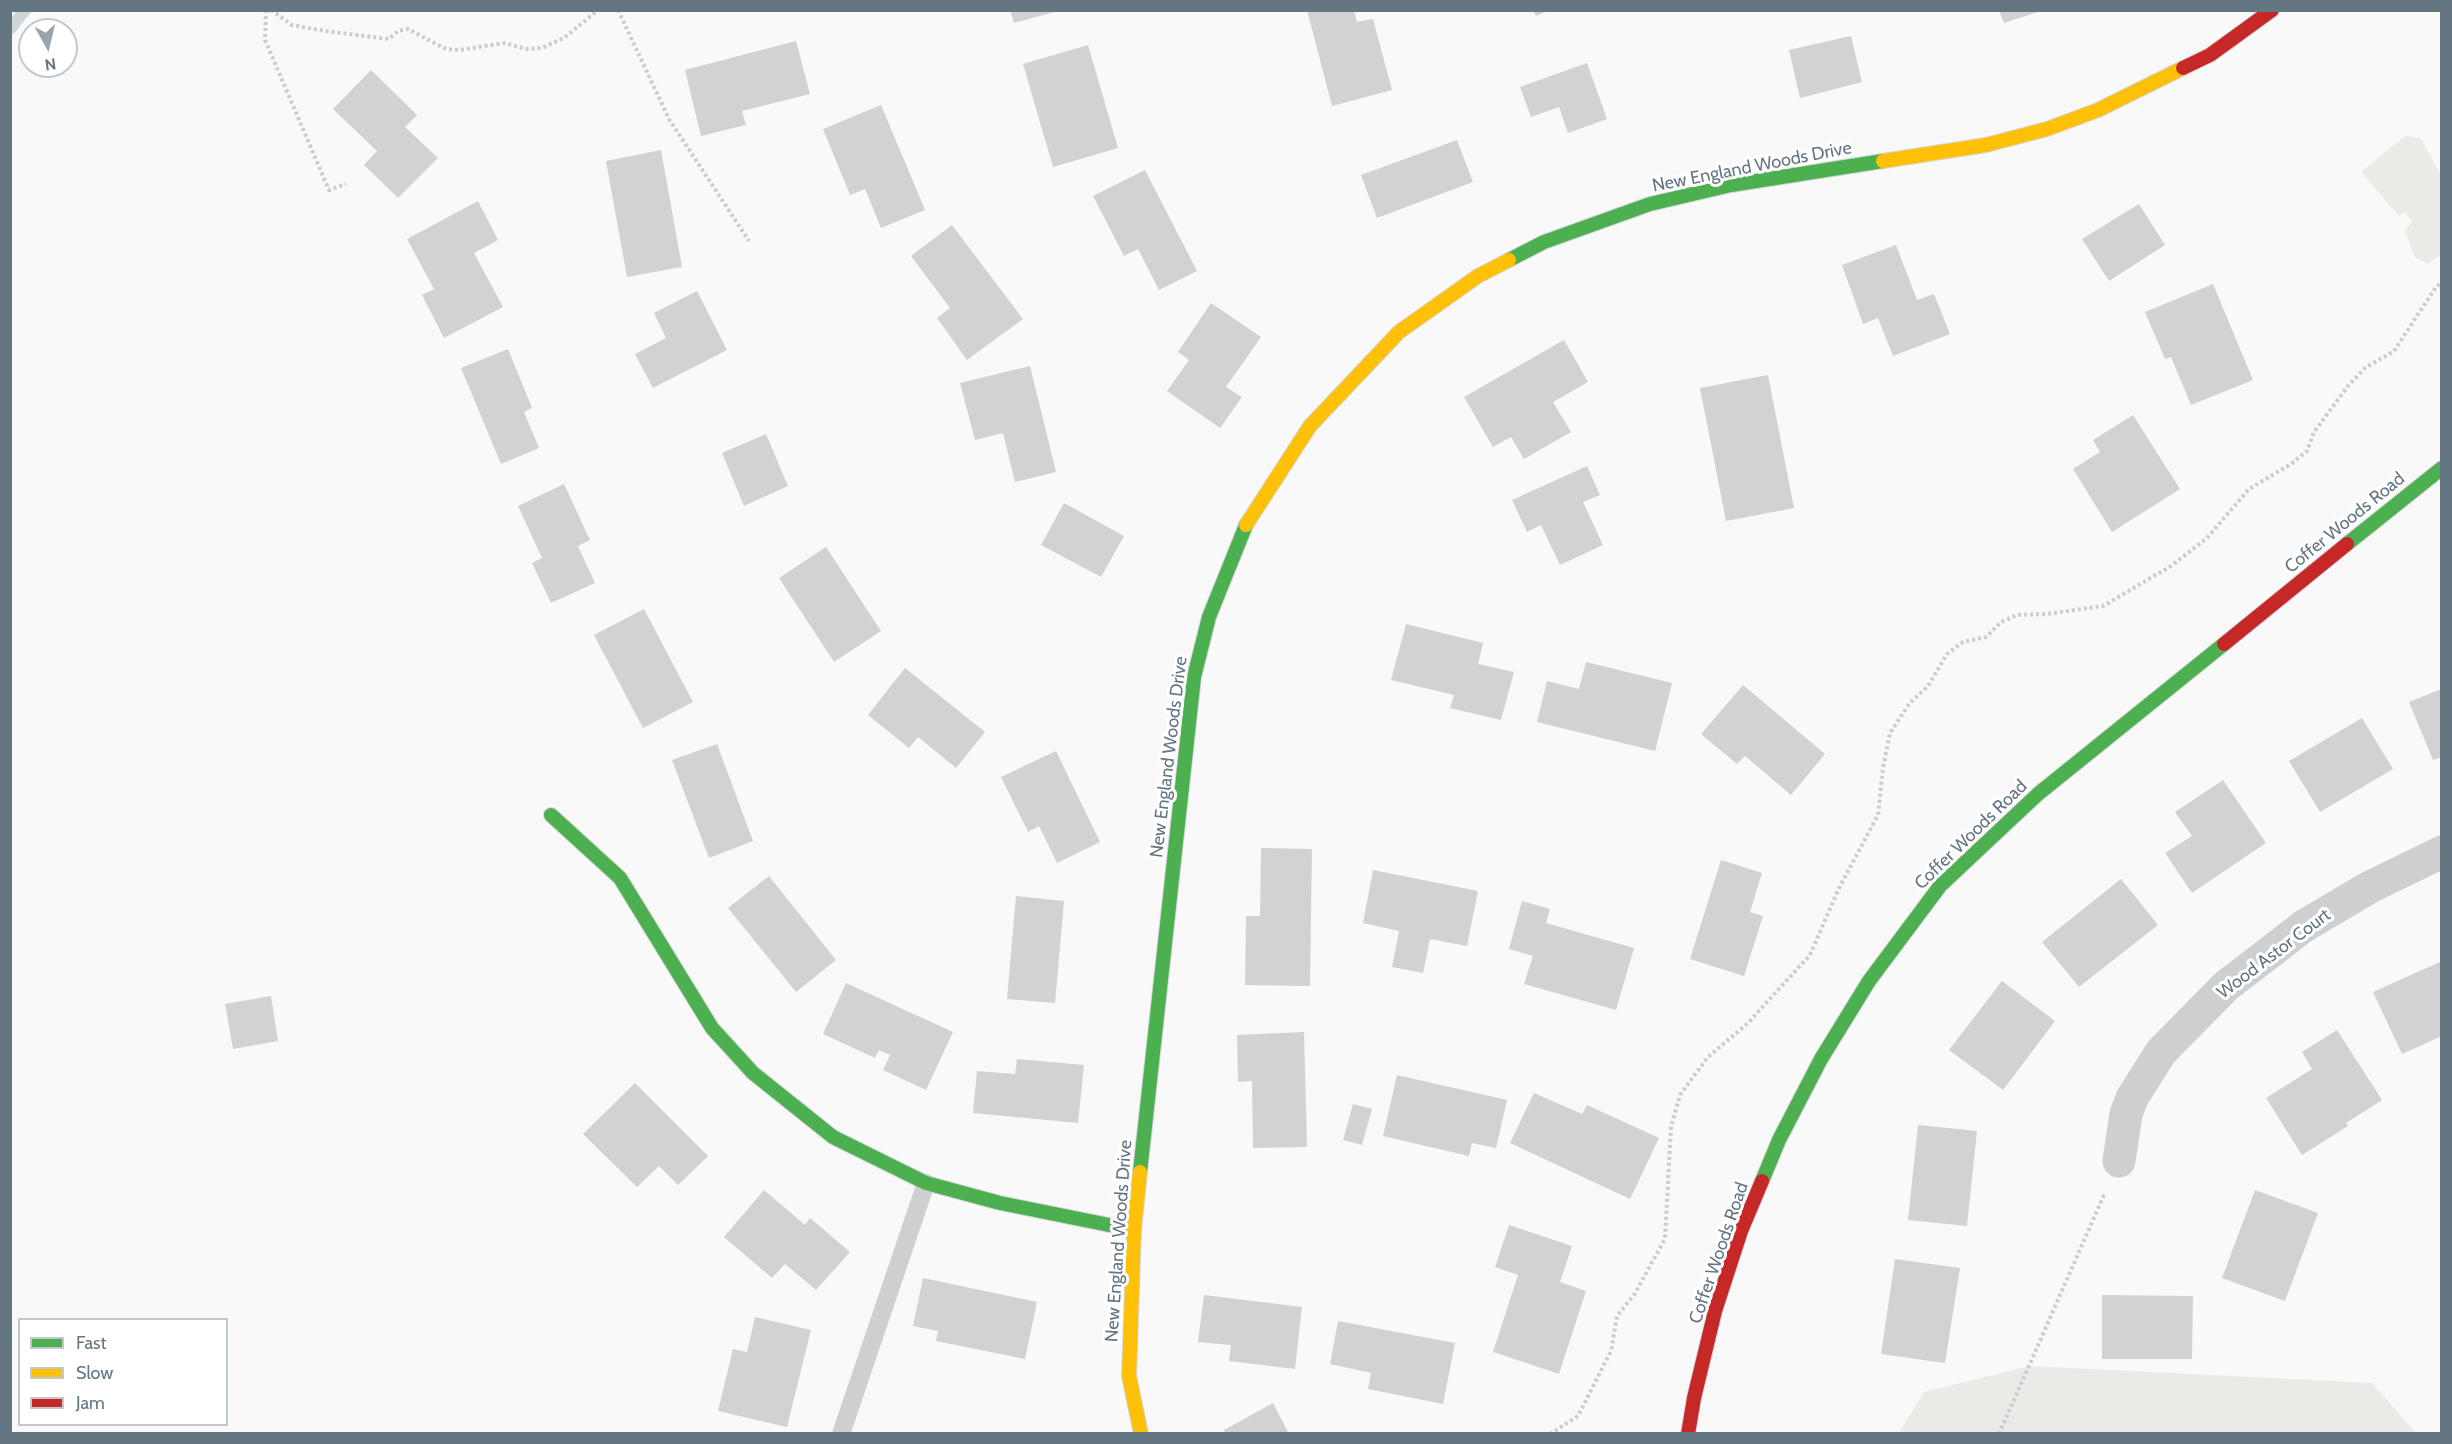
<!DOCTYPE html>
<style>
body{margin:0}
#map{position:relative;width:2452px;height:1444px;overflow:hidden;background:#f9f9f9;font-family:Cabin,sans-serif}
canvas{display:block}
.frame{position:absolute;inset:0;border:12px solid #657683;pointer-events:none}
.legend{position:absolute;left:18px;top:1318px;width:210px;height:108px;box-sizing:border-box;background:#fff;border:2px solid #c1c8cd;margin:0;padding:8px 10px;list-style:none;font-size:18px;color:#657683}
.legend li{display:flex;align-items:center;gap:12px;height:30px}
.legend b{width:30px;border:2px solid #c1c8cd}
.north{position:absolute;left:18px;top:18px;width:60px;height:60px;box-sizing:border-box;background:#fff;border:2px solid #c1c8cd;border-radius:50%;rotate:172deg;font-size:16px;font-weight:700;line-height:24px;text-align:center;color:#657683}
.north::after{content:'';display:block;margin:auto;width:21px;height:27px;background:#99a4ac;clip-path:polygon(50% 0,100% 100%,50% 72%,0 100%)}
</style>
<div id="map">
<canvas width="2452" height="1444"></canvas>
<div class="frame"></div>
<ul class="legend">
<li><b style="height:8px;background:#4caf50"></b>Fast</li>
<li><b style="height:8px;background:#ffc107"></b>Slow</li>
<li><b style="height:8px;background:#c62828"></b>Jam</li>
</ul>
<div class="north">N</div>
</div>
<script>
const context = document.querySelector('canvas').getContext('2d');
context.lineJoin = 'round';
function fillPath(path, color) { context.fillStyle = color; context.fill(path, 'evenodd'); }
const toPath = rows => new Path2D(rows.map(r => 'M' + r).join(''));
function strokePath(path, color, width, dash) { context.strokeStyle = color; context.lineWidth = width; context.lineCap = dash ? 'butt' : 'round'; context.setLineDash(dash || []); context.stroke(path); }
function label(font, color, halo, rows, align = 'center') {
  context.font = font + ' Cabin,sans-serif'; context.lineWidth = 6; context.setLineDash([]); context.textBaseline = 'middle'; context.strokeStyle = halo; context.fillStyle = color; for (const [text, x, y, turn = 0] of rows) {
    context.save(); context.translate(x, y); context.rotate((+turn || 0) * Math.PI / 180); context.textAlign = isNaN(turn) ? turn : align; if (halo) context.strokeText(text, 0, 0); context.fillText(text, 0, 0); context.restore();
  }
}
fillPath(toPath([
 [2405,136,2420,138,2441,175,2441,254,2428,264,2415,257,2405,231,2412,221,2404,212,2399,216,2361,172],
 [2030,1366,2372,1383,2416,1433,1899,1433,1924,1392]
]), '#e8ebe6');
strokePath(toPath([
 [10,29,25,10]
]), '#ced6d9', 12);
fillPath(toPath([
 [1010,10,1058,10,1058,11,1014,23],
 [1307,10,1354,10,1357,22,1373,19,1392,90,1332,106],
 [1533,10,1549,10,1536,16],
 [1999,10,2041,10,2041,11,2004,23],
 [1851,36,1862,82,1800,98,1789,50],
 [796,41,810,94,742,111,746,125,701,136,685,70],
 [1088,45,1118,148,1053,167,1023,64],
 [1587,63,1607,119,1568,133,1559,107,1531,117,1520,87],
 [371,70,417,115,405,127,438,158,398,198,364,165,377,151,333,109],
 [881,105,925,210,881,228,865,189,850,195,823,129],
 [1457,140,1473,182,1377,218,1361,175],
 [661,150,682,267,627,277,606,161],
 [1145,170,1197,271,1159,290,1138,249,1124,256,1093,196],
 [478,201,498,240,474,253,503,307,444,338,422,295,434,289,407,239],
 [2139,204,2165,245,2109,281,2082,239],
 [952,225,1023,319,967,360,937,318,950,308,911,256],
 [1896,245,1917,300,1934,294,1950,334,1893,356,1878,318,1863,324,1842,265],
 [2213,284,2253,380,2191,405,2171,357,2165,359,2145,312],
 [697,291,727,350,653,388,635,354,666,338,654,313],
 [1211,303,1261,337,1226,387,1242,397,1220,428,1167,391,1189,360,1178,352],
 [1564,340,1588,382,1553,402,1571,432,1524,459,1511,437,1493,447,1464,397],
 [508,349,532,408,524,412,539,448,501,464,461,368],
 [1030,366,1056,472,1015,482,1003,433,975,440,960,383],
 [1768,375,1794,508,1726,521,1700,388],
 [2133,415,2180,489,2112,532,2073,469,2100,452,2093,440],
 [766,434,788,486,744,506,722,453],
 [1587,466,1600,495,1583,502,1603,545,1560,565,1541,525,1527,532,1512,500],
 [564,484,590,540,578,546,595,583,551,603,532,563,542,558,518,506],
 [1064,503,1124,536,1101,577,1041,545],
 [826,547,881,631,834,662,779,578],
 [644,609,693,702,643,728,594,635],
 [1406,624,1483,643,1478,664,1514,672,1501,720,1450,708,1454,695,1391,680],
 [1586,662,1672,683,1655,751,1537,722,1547,681,1579,689],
 [905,668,985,732,956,768,918,737,909,748,868,715],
 [1743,685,1825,754,1791,795,1745,756,1737,764,1701,734],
 [2442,689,2442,757,2433,760,2409,702],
 [2362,718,2393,769,2320,812,2289,761],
 [717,744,753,841,709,858,672,760],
 [1056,751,1100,842,1057,863,1039,826,1028,832,1001,777],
 [2223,780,2266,843,2192,893,2165,853,2192,836,2175,812],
 [1261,848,1312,849,1310,986,1245,985,1246,916,1260,916],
 [1721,860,1762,873,1750,912,1763,916,1744,976,1690,959],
 [1373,870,1478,891,1467,946,1430,939,1423,973,1392,967,1399,931,1363,923],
 [769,876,836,960,796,992,728,908],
 [2121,879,2158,925,2079,987,2042,942],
 [1016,896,1064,901,1055,1003,1007,999],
 [1522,901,1550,909,1546,923,1634,948,1616,1010,1524,984,1533,956,1509,949],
 [2442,961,2442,1036,2402,1054,2373,992],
 [2002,981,2055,1021,2003,1090,1949,1050],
 [846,983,953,1032,926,1090,883,1070,890,1055,879,1050,875,1058,823,1034],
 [271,996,278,1041,233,1049,225,1004],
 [2337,1030,2382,1100,2346,1123,2348,1126,2302,1155,2266,1098,2312,1069,2302,1052],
 [1304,1032,1307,1147,1253,1148,1252,1081,1238,1082,1237,1035],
 [1017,1059,1084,1065,1078,1123,973,1113,977,1071,1015,1074],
 [1397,1075,1507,1100,1496,1148,1472,1143,1469,1156,1383,1136],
 [635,1083,708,1156,678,1185,659,1166,637,1187,583,1134],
 [1534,1093,1582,1114,1587,1105,1659,1138,1630,1199,1510,1143],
 [1353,1104,1372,1109,1362,1145,1343,1140],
 [1918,1125,1977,1131,1967,1226,1908,1220],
 [764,1190,805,1225,810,1218,850,1252,816,1290,785,1264,772,1278,724,1237],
 [2255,1190,2318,1213,2285,1301,2222,1278],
 [1509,1225,1572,1246,1560,1282,1586,1291,1559,1374,1493,1352,1518,1275,1495,1267],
 [1895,1259,1960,1268,1945,1363,1881,1354],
 [923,1278,1037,1302,1025,1359,936,1341,938,1331,913,1326],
 [1204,1295,1302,1307,1295,1369,1229,1361,1231,1345,1198,1342],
 [2102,1295,2193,1296,2192,1359,2102,1359],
 [755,1317,811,1330,787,1427,718,1411,733,1349,747,1352],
 [1338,1321,1455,1343,1443,1404,1368,1389,1371,1373,1330,1364],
 [1273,1403,1289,1434,1226,1434,1224,1430]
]), '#d0d2d3');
const fast = toPath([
 [1509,260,1544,242,1650,204,1731,185,1883,161],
 [2347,544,2442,468],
 [551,815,620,878,712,1028,753,1073,833,1137,926,1183,1000,1203,1134,1230],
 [1140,1172,1194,677,1209,617,1246,525],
 [1762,1181,1779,1140,1821,1059,1869,981,1940,886,2038,794,2224,644]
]);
const slow = toPath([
 [1883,161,1986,145,2047,129,2098,110,2183,68],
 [1246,525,1310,426,1399,332,1478,276,1509,260],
 [1140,1172,1134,1230,1129,1376,1141,1434]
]);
const jam = toPath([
 [2183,68,2210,55,2272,10],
 [2224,644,2347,544],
 [1688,1434,1694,1398,1715,1311,1741,1231,1762,1181]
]);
strokePath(fast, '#d5d6d7', 16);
strokePath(slow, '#d5d6d7', 16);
strokePath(jam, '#d5d6d7', 16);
strokePath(toPath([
 [266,10,265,40,329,190,346,184],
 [271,10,292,25,325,31,389,39,398,31,408,29,446,49,459,50,505,43,526,49,542,48,564,38,598,10],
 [618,10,669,119,749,241],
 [1550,1434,1578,1416,1611,1351,1617,1316,1634,1295,1665,1239,1671,1127,1680,1095,1708,1057,1747,1024,1810,955,1839,888,1878,815,1883,768,1890,733,1909,704,1928,686,1947,654,1963,642,1986,637,2001,622,2017,615,2047,614,2103,606,2171,566,2207,538,2249,489,2291,464,2307,451,2314,432,2348,386,2365,368,2394,351,2436,287,2442,282],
 [1999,1434,2104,1195]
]), '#cbcccd', 4, [3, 3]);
strokePath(toPath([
 [841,1434,926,1183]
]), '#cecfd0', 18);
strokePath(toPath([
 [2119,1161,2126,1114,2132,1098,2161,1052,2226,986,2304,926,2370,887,2442,852]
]), '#cecfd0', 33);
strokePath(fast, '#4caf50', 14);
strokePath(slow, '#ffc107', 14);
strokePath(jam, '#c62828', 14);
label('18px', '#657683', '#fff', [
 ["New England Woods Drive",1752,167,-11],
 ["Coffer Woods Road",2345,523,-39],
 ["New England Woods Drive",1169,757,-83],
 ["Coffer Woods Road",1971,835,-44],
 ["Wood Astor Court",2274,954,-37],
 ["New England Woods Drive",1119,1241,-86],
 ["Coffer Woods Road",1719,1253,-71]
]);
</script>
